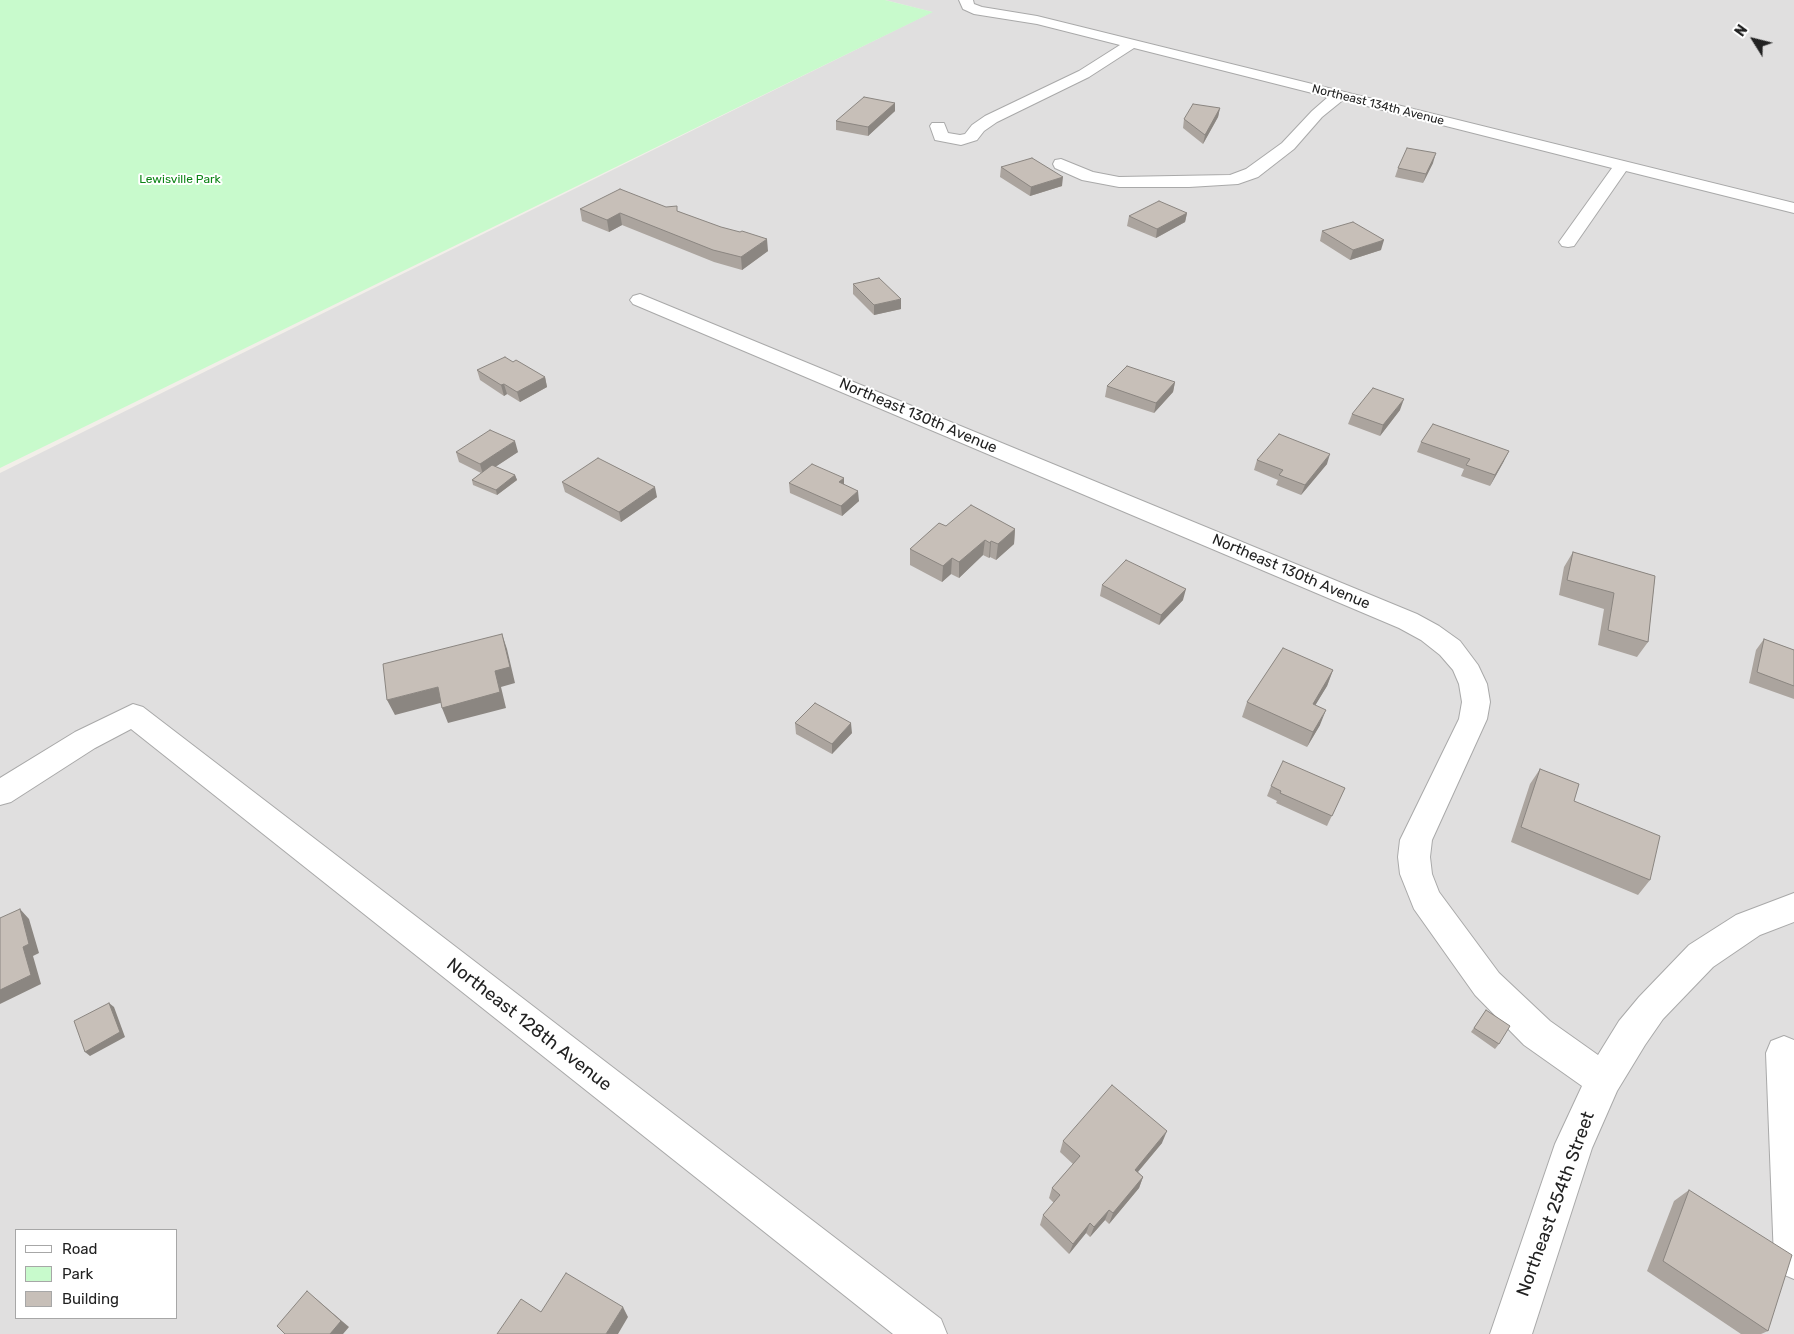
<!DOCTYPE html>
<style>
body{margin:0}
#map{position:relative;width:1794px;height:1334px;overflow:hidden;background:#f2efe9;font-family:Rubik,sans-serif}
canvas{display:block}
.legend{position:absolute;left:15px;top:1229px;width:162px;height:90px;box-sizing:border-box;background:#fff;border:1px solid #a7a7a7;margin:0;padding:6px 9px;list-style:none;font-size:15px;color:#222}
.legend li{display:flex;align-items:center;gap:10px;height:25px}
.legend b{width:25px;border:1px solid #a7a7a7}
.north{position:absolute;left:1729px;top:15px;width:50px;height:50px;-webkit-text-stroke:4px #fff;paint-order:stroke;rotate:306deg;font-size:14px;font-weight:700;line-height:20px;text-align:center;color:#222}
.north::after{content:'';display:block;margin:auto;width:18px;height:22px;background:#222;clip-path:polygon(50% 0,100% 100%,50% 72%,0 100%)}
</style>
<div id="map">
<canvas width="1794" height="1334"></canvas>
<ul class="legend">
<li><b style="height:6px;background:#fff"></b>Road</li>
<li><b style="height:14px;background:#c8facc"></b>Park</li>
<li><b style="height:14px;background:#c7bfb8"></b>Building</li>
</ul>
<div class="north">N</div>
</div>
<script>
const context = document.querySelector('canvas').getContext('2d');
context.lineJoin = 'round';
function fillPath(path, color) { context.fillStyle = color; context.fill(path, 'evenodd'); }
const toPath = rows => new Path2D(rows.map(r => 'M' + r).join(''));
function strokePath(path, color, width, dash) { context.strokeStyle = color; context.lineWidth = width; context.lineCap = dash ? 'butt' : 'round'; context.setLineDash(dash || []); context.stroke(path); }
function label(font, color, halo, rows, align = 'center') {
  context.font = font + ' Rubik,sans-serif'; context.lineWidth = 4; context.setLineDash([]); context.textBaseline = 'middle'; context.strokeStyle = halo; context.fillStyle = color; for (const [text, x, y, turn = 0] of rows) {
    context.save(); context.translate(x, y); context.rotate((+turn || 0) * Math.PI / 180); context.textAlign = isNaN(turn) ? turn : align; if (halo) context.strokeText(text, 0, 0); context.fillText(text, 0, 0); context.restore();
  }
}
fillPath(toPath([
 [885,0,1794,0,1794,1334,0,1334,0,473,932,12],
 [16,1230,176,1230,176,1318,16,1318]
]), '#e0dfdf');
fillPath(toPath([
 [0,0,885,0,933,12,0,468]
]), '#c8facc');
const minor = toPath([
 [959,0,973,0,974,4,982,7,1037,16,1794,203,1794,213,1626,171,1574,246,1568,247,1562,246,1559,242,1612,168,1343,100,1322,117,1294,149,1258,177,1238,184,1189,187,1119,187,1082,180,1055,168,1053,164,1055,160,1061,159,1093,172,1119,177,1230,175,1246,169,1282,143,1312,111,1328,97,1134,48,1089,77,997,122,984,131,977,140,961,145,935,140,930,126,932,123,944,123,948,133,960,135,965,134,972,125,985,116,1079,71,1120,45,1037,24,974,14,963,9,959,0],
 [640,294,1417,614,1439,626,1460,641,1478,665,1487,684,1490,702,1487,719,1432,840,1430,857,1432,874,1439,892,1499,973,1550,1021,1598,1055,1619,1021,1639,997,1689,945,1736,915,1794,893,1794,922,1760,935,1713,967,1663,1019,1645,1045,1617,1091,1592,1148,1532,1334,1490,1334,1555,1144,1582,1086,1524,1045,1475,995,1414,909,1400,874,1398,857,1400,840,1459,719,1462,702,1459,684,1453,670,1440,655,1421,640,1399,628,633,304,630,300,633,296,640,294],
 [133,704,143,707,941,1319,947,1334,893,1334,131,729,95,748,11,802,0,805,0,778,75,732,133,704],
 [1784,1036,1794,1040,1794,1279,1780,1273,1774,1259,1766,1053,1771,1041,1784,1036]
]);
strokePath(minor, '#a9a9a9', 2);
fillPath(minor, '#fff');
fillPath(toPath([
 [895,103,895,111,868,136,836,130,836,121],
 [1220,108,1218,117,1203,144,1183,128,1184,119],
 [1433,163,1423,183,1395,177,1398,168],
 [1001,167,1062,186,1030,196,1000,177],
 [580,209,678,211,768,251,742,270,714,262,622,225,609,232,582,221],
 [1187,213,1185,222,1156,238,1127,226,1129,216],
 [1322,231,1381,250,1350,260,1320,241],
 [853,284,901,309,874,315,853,294],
 [513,362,545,377,547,387,520,402,507,394,504,396,480,380,477,370],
 [1175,382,1173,392,1154,413,1105,397,1107,386],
 [1400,410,1380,436,1348,424,1352,414],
 [1421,442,1504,461,1490,486,1461,476,1464,469,1417,452],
 [456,452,518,452,495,467,515,475,517,480,497,495,473,485,472,480,481,473,459,462],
 [1257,460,1327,464,1301,495,1276,485,1278,480,1254,470],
 [844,478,844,484,859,501,842,516,790,493,789,483],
 [562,482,657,497,621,522,565,492],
 [946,526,1015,529,1014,544,996,560,990,557,989,558,983,555,959,578,951,574,942,582,910,565,910,549],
 [1573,552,1655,576,1648,642,1637,657,1598,645,1604,609,1559,595,1564,567],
 [1102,585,1183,600,1159,625,1100,596],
 [1764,639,1794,650,1794,699,1749,683,1756,650],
 [1333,670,1327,686,1315,705,1320,725,1307,747,1242,717,1247,702],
 [795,723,852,733,832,754,796,734],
 [1540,769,1650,880,1638,895,1511,842,1530,784],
 [1271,786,1345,788,1327,826,1276,803,1277,801,1267,796],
 [1486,1010,1499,1044,1495,1049,1471,1032],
 [1063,1141,1162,1143,1138,1172,1143,1177,1139,1188,1109,1224,1105,1220,1090,1237,1086,1233,1069,1254,1040,1225,1043,1215,1054,1203,1049,1198,1052,1188,1073,1164,1060,1152],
 [1689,1190,1768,1331,1761,1334,1741,1334,1647,1271,1674,1201]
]), '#aba49e');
fillPath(toPath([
 [895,103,895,111,868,136,868,127],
 [1220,108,1218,117,1203,144,1205,135],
 [1436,153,1433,163,1423,183,1426,174],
 [1063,177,1062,186,1030,196,1031,187],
 [620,213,622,225,609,232,607,220],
 [1187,213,1185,222,1156,238,1157,229],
 [767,239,768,251,742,270,741,257],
 [1384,240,1381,250,1350,260,1353,250],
 [901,299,901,309,874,315,874,305],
 [545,377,547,387,520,402,517,392],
 [1175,382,1173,392,1154,413,1156,403],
 [504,384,507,394,504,396,501,385],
 [1404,399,1400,410,1380,436,1383,425],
 [515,441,518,452,483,475,480,464],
 [1509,451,1504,461,1490,486,1495,475],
 [1330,454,1327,464,1301,495,1305,485],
 [515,475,517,480,497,495,496,490],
 [844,478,844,488,839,482],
 [655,487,657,497,621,522,619,512],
 [858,491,859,501,842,516,841,506],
 [1015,529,1014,544,996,560,998,544],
 [985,540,983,555,959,578,959,562],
 [991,541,990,557,989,558,990,543],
 [952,558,951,574,942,582,943,566],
 [1186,589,1183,600,1159,625,1161,615],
 [502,634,507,649,515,683,501,687,506,708,448,723,442,708,495,671],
 [1333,670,1327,686,1307,719,1313,704],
 [438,687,444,702,395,715,387,700],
 [1326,710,1320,725,1307,747,1313,732],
 [851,723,852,733,832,754,832,744],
 [20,909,29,919,39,953,33,956,41,984,0,1004,0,990,23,947],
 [109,1003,114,1007,125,1037,90,1056,85,1052],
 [1167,1131,1162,1143,1131,1180,1135,1170],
 [1143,1177,1139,1188,1109,1224,1113,1213],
 [1109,1210,1105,1220,1090,1237,1094,1227],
 [1090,1223,1086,1233,1069,1254,1073,1244],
 [315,1298,349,1327,343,1334,330,1334],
 [623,1307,628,1317,618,1334,606,1334]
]), '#8b8681');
const building = toPath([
 [864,97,895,103,868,127,836,121,864,97],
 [1193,104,1220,108,1205,135,1184,119,1193,104],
 [1407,148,1436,153,1426,174,1398,168,1407,148],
 [1032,158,1063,177,1031,187,1001,167,1032,158],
 [620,189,666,207,677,206,677,211,721,227,740,232,742,231,767,239,741,257,713,250,620,213,607,220,580,209,620,189],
 [1159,201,1187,213,1157,229,1129,216,1159,201],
 [1353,222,1384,240,1353,250,1322,231,1353,222],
 [879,278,901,299,874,305,853,284,879,278],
 [505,357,513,362,516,360,545,377,517,392,504,384,501,385,477,370,505,357],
 [1127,366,1175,382,1156,403,1107,386,1127,366],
 [1373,388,1404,399,1383,425,1352,414,1373,388],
 [1433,424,1509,451,1495,475,1466,465,1470,459,1421,442,1433,424],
 [490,430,515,441,480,464,456,452,490,430],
 [1279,434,1330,454,1305,485,1279,475,1283,470,1257,460,1279,434],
 [598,458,655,487,619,512,562,482,598,458],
 [812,464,844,478,839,482,858,491,841,506,789,483,812,464],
 [492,465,515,475,496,490,472,480,492,465],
 [971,505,1015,529,998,544,991,541,990,543,985,540,959,562,952,558,943,566,910,549,939,523,946,526,971,505],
 [1573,552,1655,576,1648,642,1608,630,1614,593,1567,580,1573,552],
 [1126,560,1186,589,1161,615,1102,585,1126,560],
 [502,634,510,667,495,671,500,692,442,708,438,687,387,700,383,664,502,634],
 [1764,639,1794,650,1794,686,1757,672,1764,639],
 [1283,648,1333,670,1313,704,1326,710,1313,732,1247,702,1283,648],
 [815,703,851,723,832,744,795,723,815,703],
 [1283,761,1345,788,1332,816,1280,793,1281,791,1271,786,1283,761],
 [1540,769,1579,784,1574,801,1660,836,1650,880,1521,827,1540,769],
 [20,909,29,944,23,947,31,975,0,990,0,918,20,909],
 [109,1003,120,1032,85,1052,74,1021,109,1003],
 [1486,1010,1510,1026,1499,1044,1474,1028,1486,1010],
 [1112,1085,1167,1131,1135,1170,1143,1177,1113,1213,1109,1210,1094,1227,1090,1223,1073,1244,1043,1215,1060,1195,1052,1188,1080,1156,1063,1141,1112,1085],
 [1689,1190,1792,1255,1768,1331,1663,1261,1689,1190],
 [566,1273,623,1307,606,1334,497,1334,521,1299,541,1312,566,1273],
 [307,1291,341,1321,330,1334,285,1334,277,1326,307,1291]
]);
fillPath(building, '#c7bfb8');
strokePath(building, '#8b8681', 1);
label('12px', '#222', '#fff', [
 ["Northeast 134th Avenue",1378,105,14]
]);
label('12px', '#0c8416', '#fff', [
 ["Lewisville Park",180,180]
]);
label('15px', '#222', '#fff', [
 ["Northeast 130th Avenue",918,416,23],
 ["Northeast 130th Avenue",1291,572,23]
]);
label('18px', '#222', '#fff', [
 ["Northeast 128th Avenue",529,1025,38],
 ["Northeast 254th Street",1556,1204,-70]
]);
</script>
